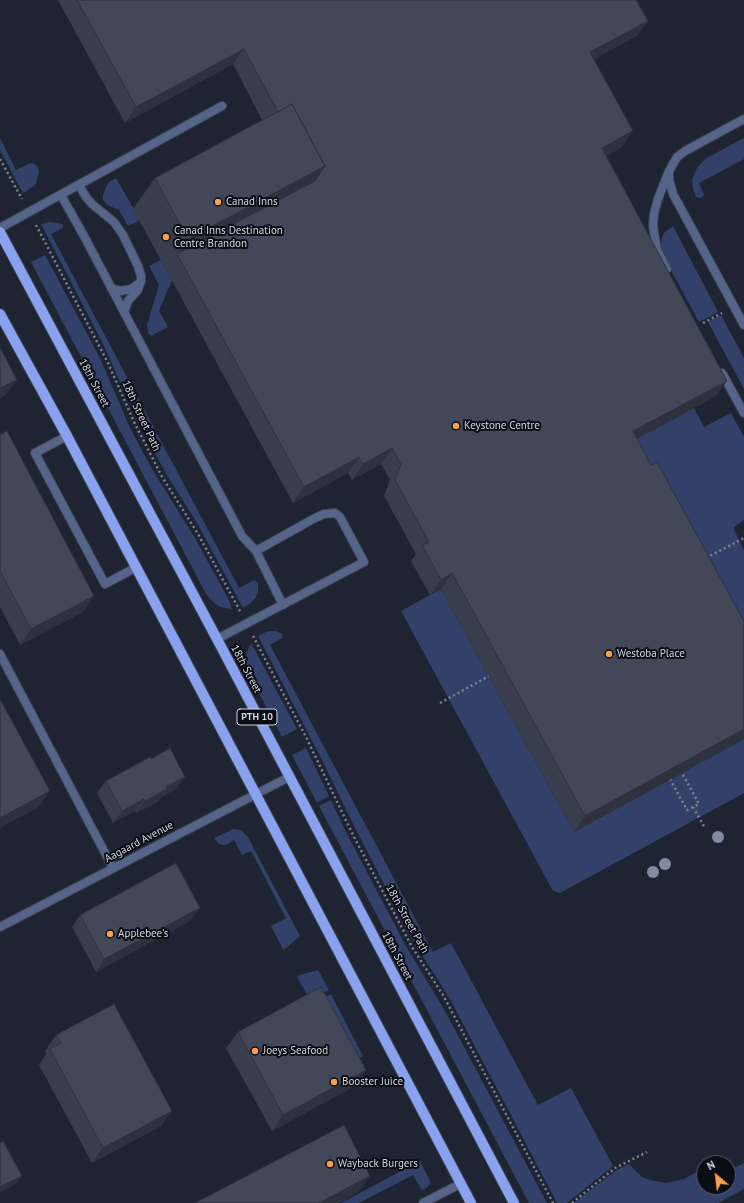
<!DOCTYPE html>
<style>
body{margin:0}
#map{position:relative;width:744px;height:1203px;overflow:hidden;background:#1e2432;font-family:"PT Sans",sans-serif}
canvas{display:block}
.north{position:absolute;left:696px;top:1155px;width:40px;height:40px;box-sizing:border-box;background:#0b0d14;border:1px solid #5a5d65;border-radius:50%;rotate:332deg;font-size:11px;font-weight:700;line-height:16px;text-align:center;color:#d1d5df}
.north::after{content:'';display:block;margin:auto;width:14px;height:18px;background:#fa9f4f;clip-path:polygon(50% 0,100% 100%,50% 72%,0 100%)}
</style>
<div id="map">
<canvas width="744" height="1203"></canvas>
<div class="north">N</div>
</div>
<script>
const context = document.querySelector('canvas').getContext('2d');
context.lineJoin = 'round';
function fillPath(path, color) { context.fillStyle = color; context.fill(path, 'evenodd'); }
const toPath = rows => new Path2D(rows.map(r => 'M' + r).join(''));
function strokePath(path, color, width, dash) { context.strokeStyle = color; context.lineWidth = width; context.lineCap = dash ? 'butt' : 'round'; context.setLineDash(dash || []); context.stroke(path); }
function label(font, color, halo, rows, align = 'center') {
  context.font = font + ' "PT Sans",sans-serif'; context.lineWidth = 4; context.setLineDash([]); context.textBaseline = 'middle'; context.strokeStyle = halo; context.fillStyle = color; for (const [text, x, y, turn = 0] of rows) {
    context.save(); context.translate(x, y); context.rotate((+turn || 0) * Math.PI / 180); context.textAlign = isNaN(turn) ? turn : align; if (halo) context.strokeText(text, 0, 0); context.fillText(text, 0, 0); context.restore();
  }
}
fillPath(toPath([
 [0,138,16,170,28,164,33,163,36,165,38,168,39,173,36,183,34,186,23,193,0,150],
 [744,138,744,159,699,183,704,195,701,198,696,197,693,189,692,179,697,168,705,159],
 [116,178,140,220,128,226,119,210,107,205,103,200,103,195,106,187,109,182],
 [49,222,59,223,63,225,63,228,51,234,239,588,254,580,256,581,258,583,258,592,256,597,251,603,246,606,243,608,197,523,168,477,138,422,103,344,41,224],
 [673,226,718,312,699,322,662,254,660,248,662,238,664,233],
 [45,255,100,358,130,428,152,469,195,538,230,602,232,610,218,606,211,600,205,592,31,262],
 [161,260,172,280,159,311,168,327,151,336,148,333,147,325,159,285,149,266],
 [721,315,744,358,744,389,708,322],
 [694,408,704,427,731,413,744,437,744,520,734,527,734,530,744,550,744,657,627,444],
 [441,589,574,832,744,739,744,793,560,893,553,891,401,611],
 [271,631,276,631,282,634,282,638,270,645,433,952,451,943,538,1105,571,1088,613,1166,567,1203,557,1203,450,999,410,936,383,882,354,826,321,758,258,636,266,632],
 [251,643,297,729,282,737,247,670,245,658,247,652],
 [306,748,329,796,317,803,292,755],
 [331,800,347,834,406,946,445,1011,547,1203,529,1203,319,806],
 [233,829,241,830,248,837,300,936,285,949,283,949,271,926,286,918,251,851,242,855,234,840,226,845,222,845,219,844,214,838],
 [318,970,329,990,310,1000,297,977,300,975],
 [331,994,363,1056,349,1063,311,1005],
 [420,1161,431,1183,424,1190,421,1189,413,1175,359,1203,341,1203],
 [744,1163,744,1189,718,1203,574,1203,615,1171,629,1164,642,1177,650,1180,666,1183,676,1181,684,1179,702,1169,704,1172,704,1187,728,1187,728,1171]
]), '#33406a');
const lane = toPath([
 [744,119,685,151,677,157,669,171,669,179,673,194,744,325],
 [79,185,86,197,92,204,114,222,123,235,138,266,141,276,141,282,131,289,121,291,111,288],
 [61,195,84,236,242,536,256,551,283,605],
 [29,212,222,106],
 [667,269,657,250,653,226,654,214,658,199,669,171],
 [124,312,128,301,138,290,140,284],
 [722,373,744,413],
 [67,436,35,453,105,584,135,568],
 [217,639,364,562,340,517,335,513,324,514,315,518,256,551],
 [0,654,113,868],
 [423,1203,460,1184]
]);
const street = toPath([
 [0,228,29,212],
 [0,927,289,777]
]);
const primary = toPath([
 [0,232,217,639,514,1203],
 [0,314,67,436,471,1203]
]);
strokePath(lane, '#3b404e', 10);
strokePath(street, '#3b404e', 10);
strokePath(primary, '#3b404e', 12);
strokePath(toPath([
 [0,159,22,199],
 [36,225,108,363,135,424,153,459,161,475,198,534,240,611],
 [703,323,722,313],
 [706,558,744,538],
 [253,636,306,737,353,835,402,928,412,947,443,995,553,1203],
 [440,703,489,676],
 [670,779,687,810,699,804,682,773],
 [693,807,705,828],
 [572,1203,615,1168,647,1152]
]), '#7f8490', 2.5, [2, 3]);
strokePath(lane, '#576489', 8);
strokePath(street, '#576489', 8);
strokePath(primary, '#89a2ef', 10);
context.fillStyle = '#828ba2';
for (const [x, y] of [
 [718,837],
 [665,864],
 [653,872]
]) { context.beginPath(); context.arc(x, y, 6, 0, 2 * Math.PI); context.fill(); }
fillPath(toPath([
 [58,0,638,0,637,1,648,21,637,36,594,59,622,147,606,156,716,396,637,439,651,465,744,621,744,739,574,832,441,589,430,595,411,561,416,554,384,496,390,480,381,464,352,480,348,473,293,503,133,209,155,178,262,120,233,64,125,123],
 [0,435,83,612,20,645,0,607],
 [151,759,185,777,176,789,161,797,158,802,136,813,135,811,113,823,97,793,106,781],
 [80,915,191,920,96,972,72,927],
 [238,1032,355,1086,272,1131,226,1048],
 [56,1035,161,1126,92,1163,39,1065,46,1054,45,1051]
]), '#393e4c');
fillPath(toPath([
 [648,21,637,36,579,67,590,52],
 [244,49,233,64,125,123,136,107],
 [633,131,622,147,591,164,602,148],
 [325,166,304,196,177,254,188,239],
 [17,380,6,395,0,398,0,388],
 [727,381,716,396,622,447,633,431],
 [392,448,381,464,352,480,363,464],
 [359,457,348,473,293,503,304,487],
 [452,573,441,589,430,595,441,580],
 [94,596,83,612,20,645,31,629],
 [744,729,744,739,574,832,585,816],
 [185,777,176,789,161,797,158,802,136,813,145,801,166,787],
 [50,791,39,807,0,828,0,818],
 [144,799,135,811,113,823,122,811],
 [200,908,191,920,96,972,104,959],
 [366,1070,355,1086,272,1131,283,1115],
 [172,1111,161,1126,92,1163,103,1148],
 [22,1176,16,1184,0,1192,0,1187],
 [370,1176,359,1192,338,1203,319,1203]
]), '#2e323e');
const building = toPath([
 [77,0,636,0,648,21,590,52,633,131,602,148,727,381,633,431,651,465,657,462,744,621,744,729,585,816,452,573,441,580,422,545,429,542,395,480,401,464,392,448,363,464,359,457,304,487,177,254,315,181,325,166,292,104,278,112,244,49,136,107,77,0],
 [292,104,325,166,188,239,155,178,292,104],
 [0,347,17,380,0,388,0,347],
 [7,431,94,596,31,629,0,571,0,435,7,431],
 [0,699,50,791,0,818,0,699],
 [170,748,185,777,166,787,167,789,145,801,144,799,122,811,106,781,150,757,151,759,170,748],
 [176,863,200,908,104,959,80,915,176,863],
 [321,987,366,1070,283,1115,238,1032,321,987],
 [114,1004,172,1111,103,1148,50,1049,61,1043,56,1035,114,1004],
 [344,1125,370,1176,319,1203,195,1203,344,1125],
 [3,1141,22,1176,0,1187,0,1143,3,1141]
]);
fillPath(building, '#424858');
strokePath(building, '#2e323e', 1);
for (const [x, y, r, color] of [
 [218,202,4,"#fa9f4f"],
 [166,237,4,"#fa9f4f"],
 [456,426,4,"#fa9f4f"],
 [609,654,4,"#fa9f4f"],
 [110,934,4,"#fa9f4f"],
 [255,1051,4,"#fa9f4f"],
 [334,1082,4,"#fa9f4f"],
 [330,1164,4,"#fa9f4f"]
]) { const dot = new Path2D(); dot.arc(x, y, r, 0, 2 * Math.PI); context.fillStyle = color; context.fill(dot); strokePath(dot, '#0b0d14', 1.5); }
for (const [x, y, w] of [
 [257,717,40]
]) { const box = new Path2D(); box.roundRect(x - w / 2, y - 8, w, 16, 3); context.fillStyle = '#0b0d14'; context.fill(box); strokePath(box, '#d1d5df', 1); }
label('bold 10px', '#d1d5df', null, [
 ["PTH 10",257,717]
]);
label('11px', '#d1d5df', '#0b0d14', [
 ["Canad Inns",226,202],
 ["Canad Inns Destination",174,231],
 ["Centre Brandon",174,244],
 ["Keystone Centre",464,426],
 ["Westoba Place",617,654],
 ["Applebee's",118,934],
 ["Joeys Seafood",263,1051],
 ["Booster Juice",342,1082],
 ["Wayback Burgers",338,1164]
], 'left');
label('11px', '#d1d5df', '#0b0d14', [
 ["18th Street",94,383,62],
 ["18th Street Path",141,416,65],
 ["18th Street",246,669,62],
 ["Aagaard Avenue",139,842,-28],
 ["18th Street Path",407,919,61],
 ["18th Street",397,956,62]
]);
</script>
